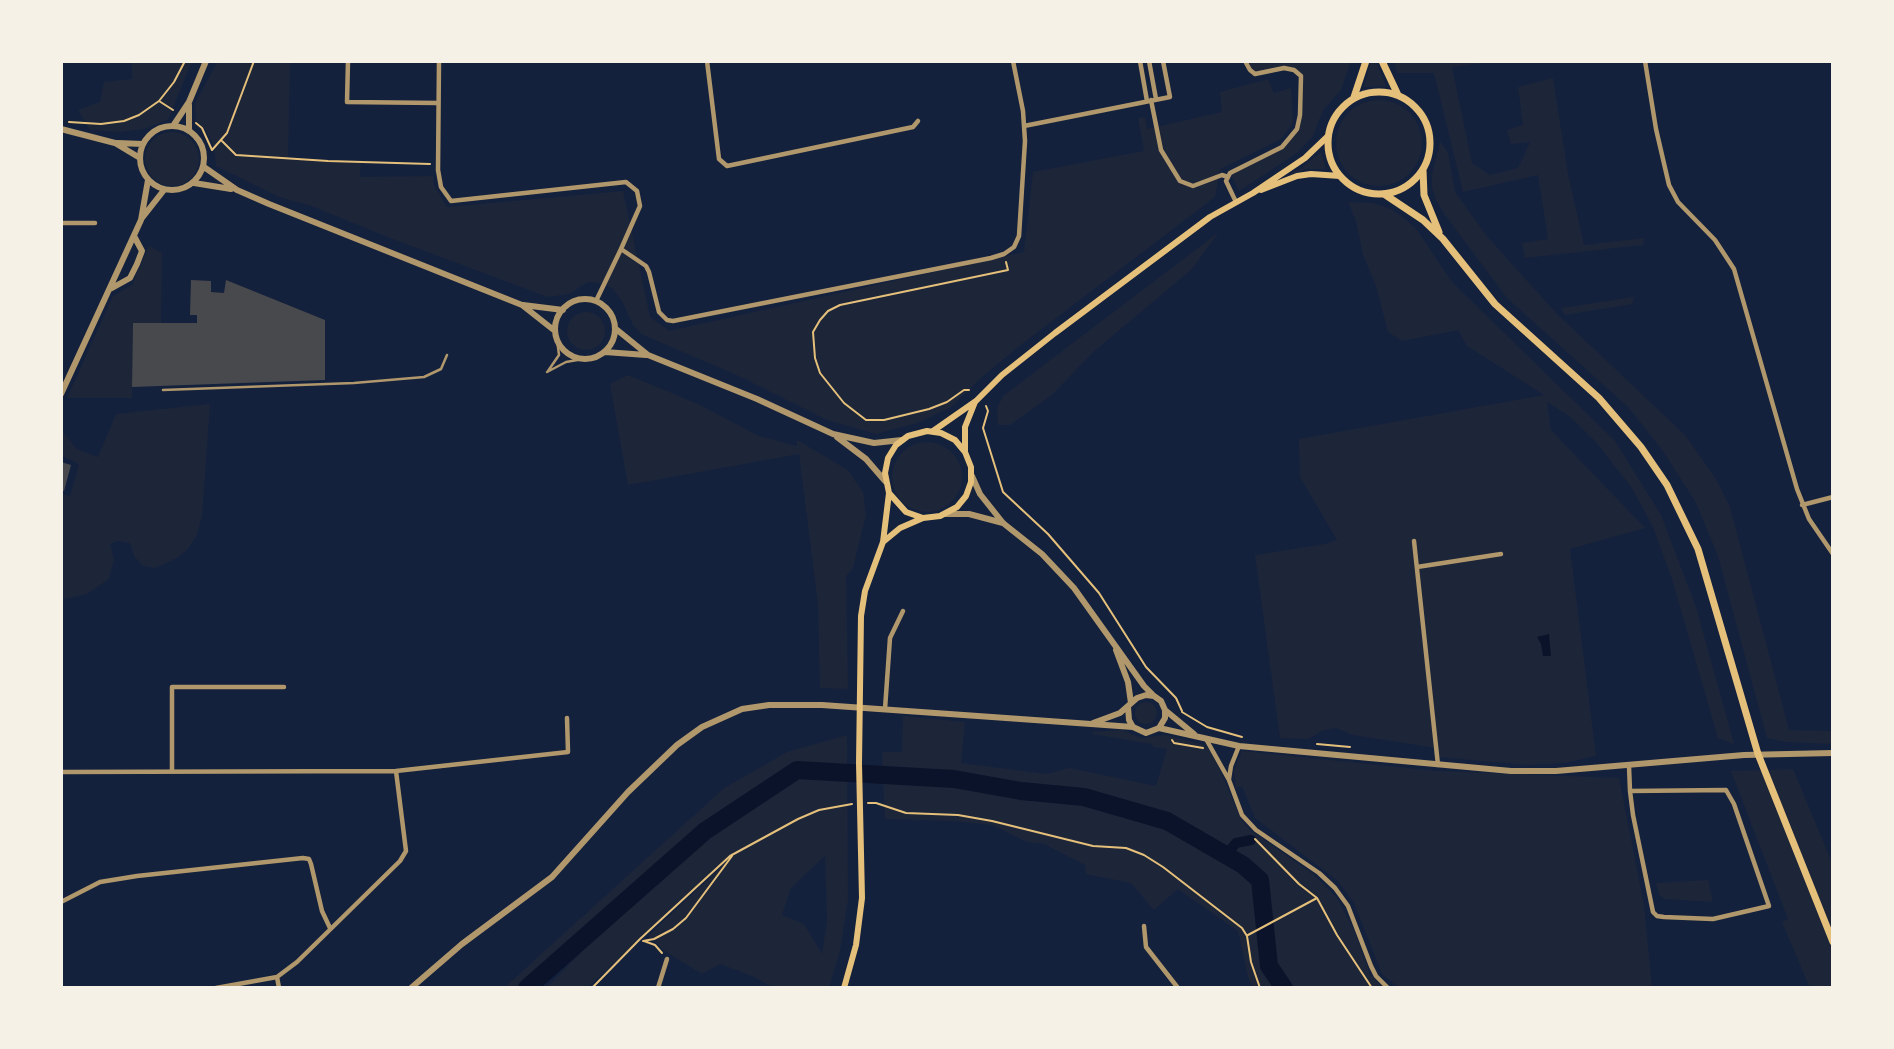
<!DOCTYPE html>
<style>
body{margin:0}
#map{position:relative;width:1894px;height:1049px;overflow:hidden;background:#14213d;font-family:"DejaVu Sans",sans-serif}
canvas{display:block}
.frame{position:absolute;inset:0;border:63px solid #f6f1e7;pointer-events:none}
</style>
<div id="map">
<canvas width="1894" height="1049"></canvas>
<div class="frame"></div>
</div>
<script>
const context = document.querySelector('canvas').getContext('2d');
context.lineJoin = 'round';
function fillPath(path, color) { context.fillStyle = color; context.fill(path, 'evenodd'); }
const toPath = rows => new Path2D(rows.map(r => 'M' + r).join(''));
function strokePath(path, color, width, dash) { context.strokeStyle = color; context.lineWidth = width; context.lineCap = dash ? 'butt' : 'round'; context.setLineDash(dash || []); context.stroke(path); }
fillPath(toPath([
 [132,61,192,61,168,120,143,129,120,132,90,130,78,110,100,102,104,82,132,79],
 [218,61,290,61,288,158,361,162,360,177,433,176,433,183,447,207,623,191,650,317,669,331,1024,252,1033,172,1144,151,1138,118,1145,117,1147,129,1222,112,1220,92,1268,79,1274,93,1291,88,1293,123,1281,139,1220,169,1215,197,1022,344,983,376,950,408,917,423,876,434,827,420,737,375,641,334,633,325,622,301,612,288,600,283,588,282,569,294,548,297,390,238,309,205,279,197,216,166,214,147,206,130,196,120,195,103],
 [1247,61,1351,61,1341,90,1323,110,1313,136,1297,153,1239,191,1230,173,1282,147,1297,129,1300,115,1301,75,1294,70,1255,74],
 [1371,61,1376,61,1386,86,1364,87],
 [1394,61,1500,61,1452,67,1472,163,1490,175,1518,168,1530,142,1511,144,1507,130,1523,125,1518,87,1553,78,1568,174,1584,245,1644,238,1643,245,1525,258,1522,243,1548,239,1538,175,1463,192,1434,73,1397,73],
 '1336 143a43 43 0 1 1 86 0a43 43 0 1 1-86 0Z',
 '145 159a27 27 0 1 1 54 0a27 27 0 1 1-54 0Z',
 [1440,141,1448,153,1455,192,1486,235,1556,313,1685,435,1716,479,1730,507,1789,730,1833,731,1833,744,1786,742,1767,738,1718,556,1696,503,1663,451,1629,408,1507,298,1445,215,1436,200,1432,188,1432,175],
 [1321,152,1326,169,1308,169,1286,175,1300,169],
 [1348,202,1373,203,1391,209,1404,218,1417,230,1452,282,1615,441,1661,515,1696,607,1734,744,1718,738,1672,579,1653,527,1632,488,1595,441,1569,416,1547,402,1551,430,1645,528,1570,549,1596,756,1565,763,1529,765,1448,758,1437,757,1436,748,1353,735,1336,728,1324,730,1308,739,1280,738,1255,555,1325,544,1337,540,1300,477,1299,439,1544,395,1467,346,1458,330,1402,341,1388,332,1376,286,1363,255,1356,221],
 [1219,232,1191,270,1092,353,1053,394,1010,425,998,425,997,408,1003,396],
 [149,246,162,253,161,323,133,324,132,398,67,398,113,296,132,285],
 [1634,297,1632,304,1565,315,1561,308],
 '567 331a19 19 0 1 1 38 0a19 19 0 1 1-38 0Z',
 [628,375,698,404,759,436,797,446,797,440,848,470,863,492,866,515,853,568,846,576,848,689,820,688,818,604,799,454,628,485,610,384],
 [210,404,202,516,197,535,188,549,177,558,155,568,143,566,134,556,130,543,118,541,110,544,114,559,109,579,87,594,61,600,61,494,70,496,79,464,61,455,61,430,77,449,98,457,116,414],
 '892 477a35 35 0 1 1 70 0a35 35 0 1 1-70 0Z',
 '1135 713a11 11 0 1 1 22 0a11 11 0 1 1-22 0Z',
 [903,716,965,722,961,763,1046,774,1069,768,1156,786,1167,749,1153,747,1152,744,1093,734,1093,732,1122,730,1141,738,1165,735,1205,745,1214,756,1240,817,1250,830,1313,874,1337,898,1354,930,1370,974,1383,988,1252,988,1248,977,1238,931,1178,889,1154,910,1131,883,1086,874,1085,865,1044,844,1027,842,992,825,955,821,885,819,882,752,902,752],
 [847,735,848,900,840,951,829,988,774,988,752,976,720,964,702,974,666,952,648,936,719,869,726,860,587,988,546,988,598,935,689,851,680,841,518,988,504,988,723,789,787,752],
 [825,856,827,921,822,954,804,924,782,915,791,888],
 [1242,751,1438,771,1619,778,1644,905,1652,988,1399,988,1382,974,1354,903,1338,881,1255,818,1242,786,1236,788,1234,771],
 [1793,769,1833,865,1833,988,1810,988,1782,922,1788,919,1731,771],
 [1708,880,1713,902,1665,899,1659,895,1656,883]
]), '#1d2539');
fillPath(toPath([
 [1549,634,1551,656,1543,656,1541,644,1537,637]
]), '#0b132b');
strokePath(toPath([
 [1226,855,1236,843,1251,840]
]), '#0b132b', 10);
strokePath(toPath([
 [527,988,705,831,797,770,954,779,1021,791,1084,797,1167,821,1243,865,1260,880,1269,966,1284,988]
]), '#0b132b', 18);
fillPath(toPath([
 [191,280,211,281,211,292,224,293,226,280,325,320,325,380,132,387,133,323,197,323,197,315,190,315],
 [61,462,71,465,64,491,61,490]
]), '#48494c');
strokePath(toPath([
 [159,101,174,82,185,61],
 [69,122,101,124,124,121,139,115,159,101,173,110],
 [196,123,202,128,212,150,227,133,254,61],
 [222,141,236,155,328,161,430,164],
 [969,390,964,390,947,402,929,409,884,420,866,420,844,403,820,373,815,358,813,332,820,320,828,311,840,305,1008,270,1006,262],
 [986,406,988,411,983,428,1003,492,1048,534,1099,593,1146,667,1176,698,1182,711],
 [1182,712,1207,727,1242,737],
 [1172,740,1174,743,1203,748],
 [1317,744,1350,747],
 [868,803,876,803,906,813,958,815,992,821,1093,846,1126,848,1144,855,1163,867,1242,928,1247,936,1251,962,1260,988],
 [1255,839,1299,884,1317,898,1337,935,1372,988],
 [1248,935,1317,898],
 [643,941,654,939,673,929,686,918,732,856],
 [644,941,655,945,662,953],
 [592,988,640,939,730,856,798,819,819,810,852,804]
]), '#e5c07b', 2);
strokePath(toPath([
 [548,371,559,355,557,339],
 [547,372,566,362,583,359],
 [163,390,354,383,424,377,441,369,447,355]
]), '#b1986c', 2.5);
strokePath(toPath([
 [348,61,347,102,438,103],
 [439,61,438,170,441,187,451,201,626,182,637,191,640,206,621,249,646,266,649,272,659,312,667,320,673,321,991,258,1004,254,1014,247,1019,236,1025,141,1023,111,1013,61],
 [707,61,719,159,727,166,913,127,918,121],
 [1140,61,1147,101],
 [1149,61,1156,99],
 [1645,61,1656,129,1669,185,1678,202,1715,240,1734,269,1797,489,1809,519,1833,554],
 [1151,100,1161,150,1180,181,1193,186,1222,175,1228,177],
 [1024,126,1170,97,1163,61],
 [1236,202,1226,181,1230,173,1282,147,1297,129,1300,115,1301,76,1294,70,1284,68,1255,74,1250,70,1245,61],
 [61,223,95,223],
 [596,301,621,249],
 [1802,505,1833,497],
 [1414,541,1438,765],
 [1417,567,1501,554],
 [885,709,890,638,903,611],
 [1206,739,1229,780,1242,815,1256,830,1319,873,1335,888,1348,906,1371,966,1376,976,1388,988],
 [1629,766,1630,791,1633,815,1653,912,1657,916,1664,917,1713,919,1769,906,1734,804,1726,790,1630,791],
 [172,771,172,687,284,687],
 [61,772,396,771,568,752,567,718],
 [1229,779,1231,766,1239,746],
 [61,902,100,882,137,876,303,858,309,859,311,864,322,911,330,928],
 [1144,926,1146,947,1178,988],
 [277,977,279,988],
 [216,988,277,977,297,962,400,861,406,851,396,771],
 [658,988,667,959]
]), '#b1986c', 4.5);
strokePath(toPath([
 [189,105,189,131],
 '140 158a32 32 0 1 1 64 0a32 32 0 1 1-64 0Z',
 [173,126,189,102,206,61],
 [61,129,115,143,140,158],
 [117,143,143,144],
 [204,167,237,190,269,204,522,305,555,331],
 [194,183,231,189],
 [142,218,164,190],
 [112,288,130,278,137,264,142,251,134,236],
 '555 329a30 30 0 1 1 60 0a30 30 0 1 1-60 0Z',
 [523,305,563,310],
 [616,329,648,355,757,399,833,434,874,443,902,440],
 [605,352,646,355],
 [61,394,141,220,148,180],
 [837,437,866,459,885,481],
 [972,476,980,494,1003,523,1042,554,1074,588,1144,686,1154,696],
 [946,514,969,514,1003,523],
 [1116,650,1128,682,1131,703],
 [1128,707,1129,720,1133,727],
 [1093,723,1120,713,1137,698,1146,695,1154,696,1161,701,1165,710,1194,734],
 [1159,728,1239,746,1511,771,1556,771,1744,755,1833,753],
 [411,988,462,944,552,877,628,792,677,745,702,727,742,709,769,705,822,705,1091,724,1133,727,1146,733,1159,728,1165,718,1165,710]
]), '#b1986c', 6);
strokePath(toPath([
 [1261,190,1297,176,1311,174,1340,176],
 [933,431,976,401,1002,375,1055,333,1210,217,1253,193,1305,158,1328,136],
 [965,452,955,440,941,433,927,431,908,436,896,445,888,458,885,473,889,493,906,512,923,518,940,516,957,507,966,496,971,482,971,467,965,452,965,427,975,402],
 [883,542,900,528,923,518],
 [844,988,856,945,862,898,859,763,861,616,865,591,883,542,889,493]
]), '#e5c07b', 6);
strokePath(toPath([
 [1382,61,1398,95],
 '1328 143a51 51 0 1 1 102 0a51 51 0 1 1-102 0Z',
 [1354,97,1366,61],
 [1423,170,1424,195,1439,232],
 [1384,194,1423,220,1443,239,1495,304,1599,398,1641,447,1667,485,1698,549,1758,754,1833,942]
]), '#e5c07b', 7);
</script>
